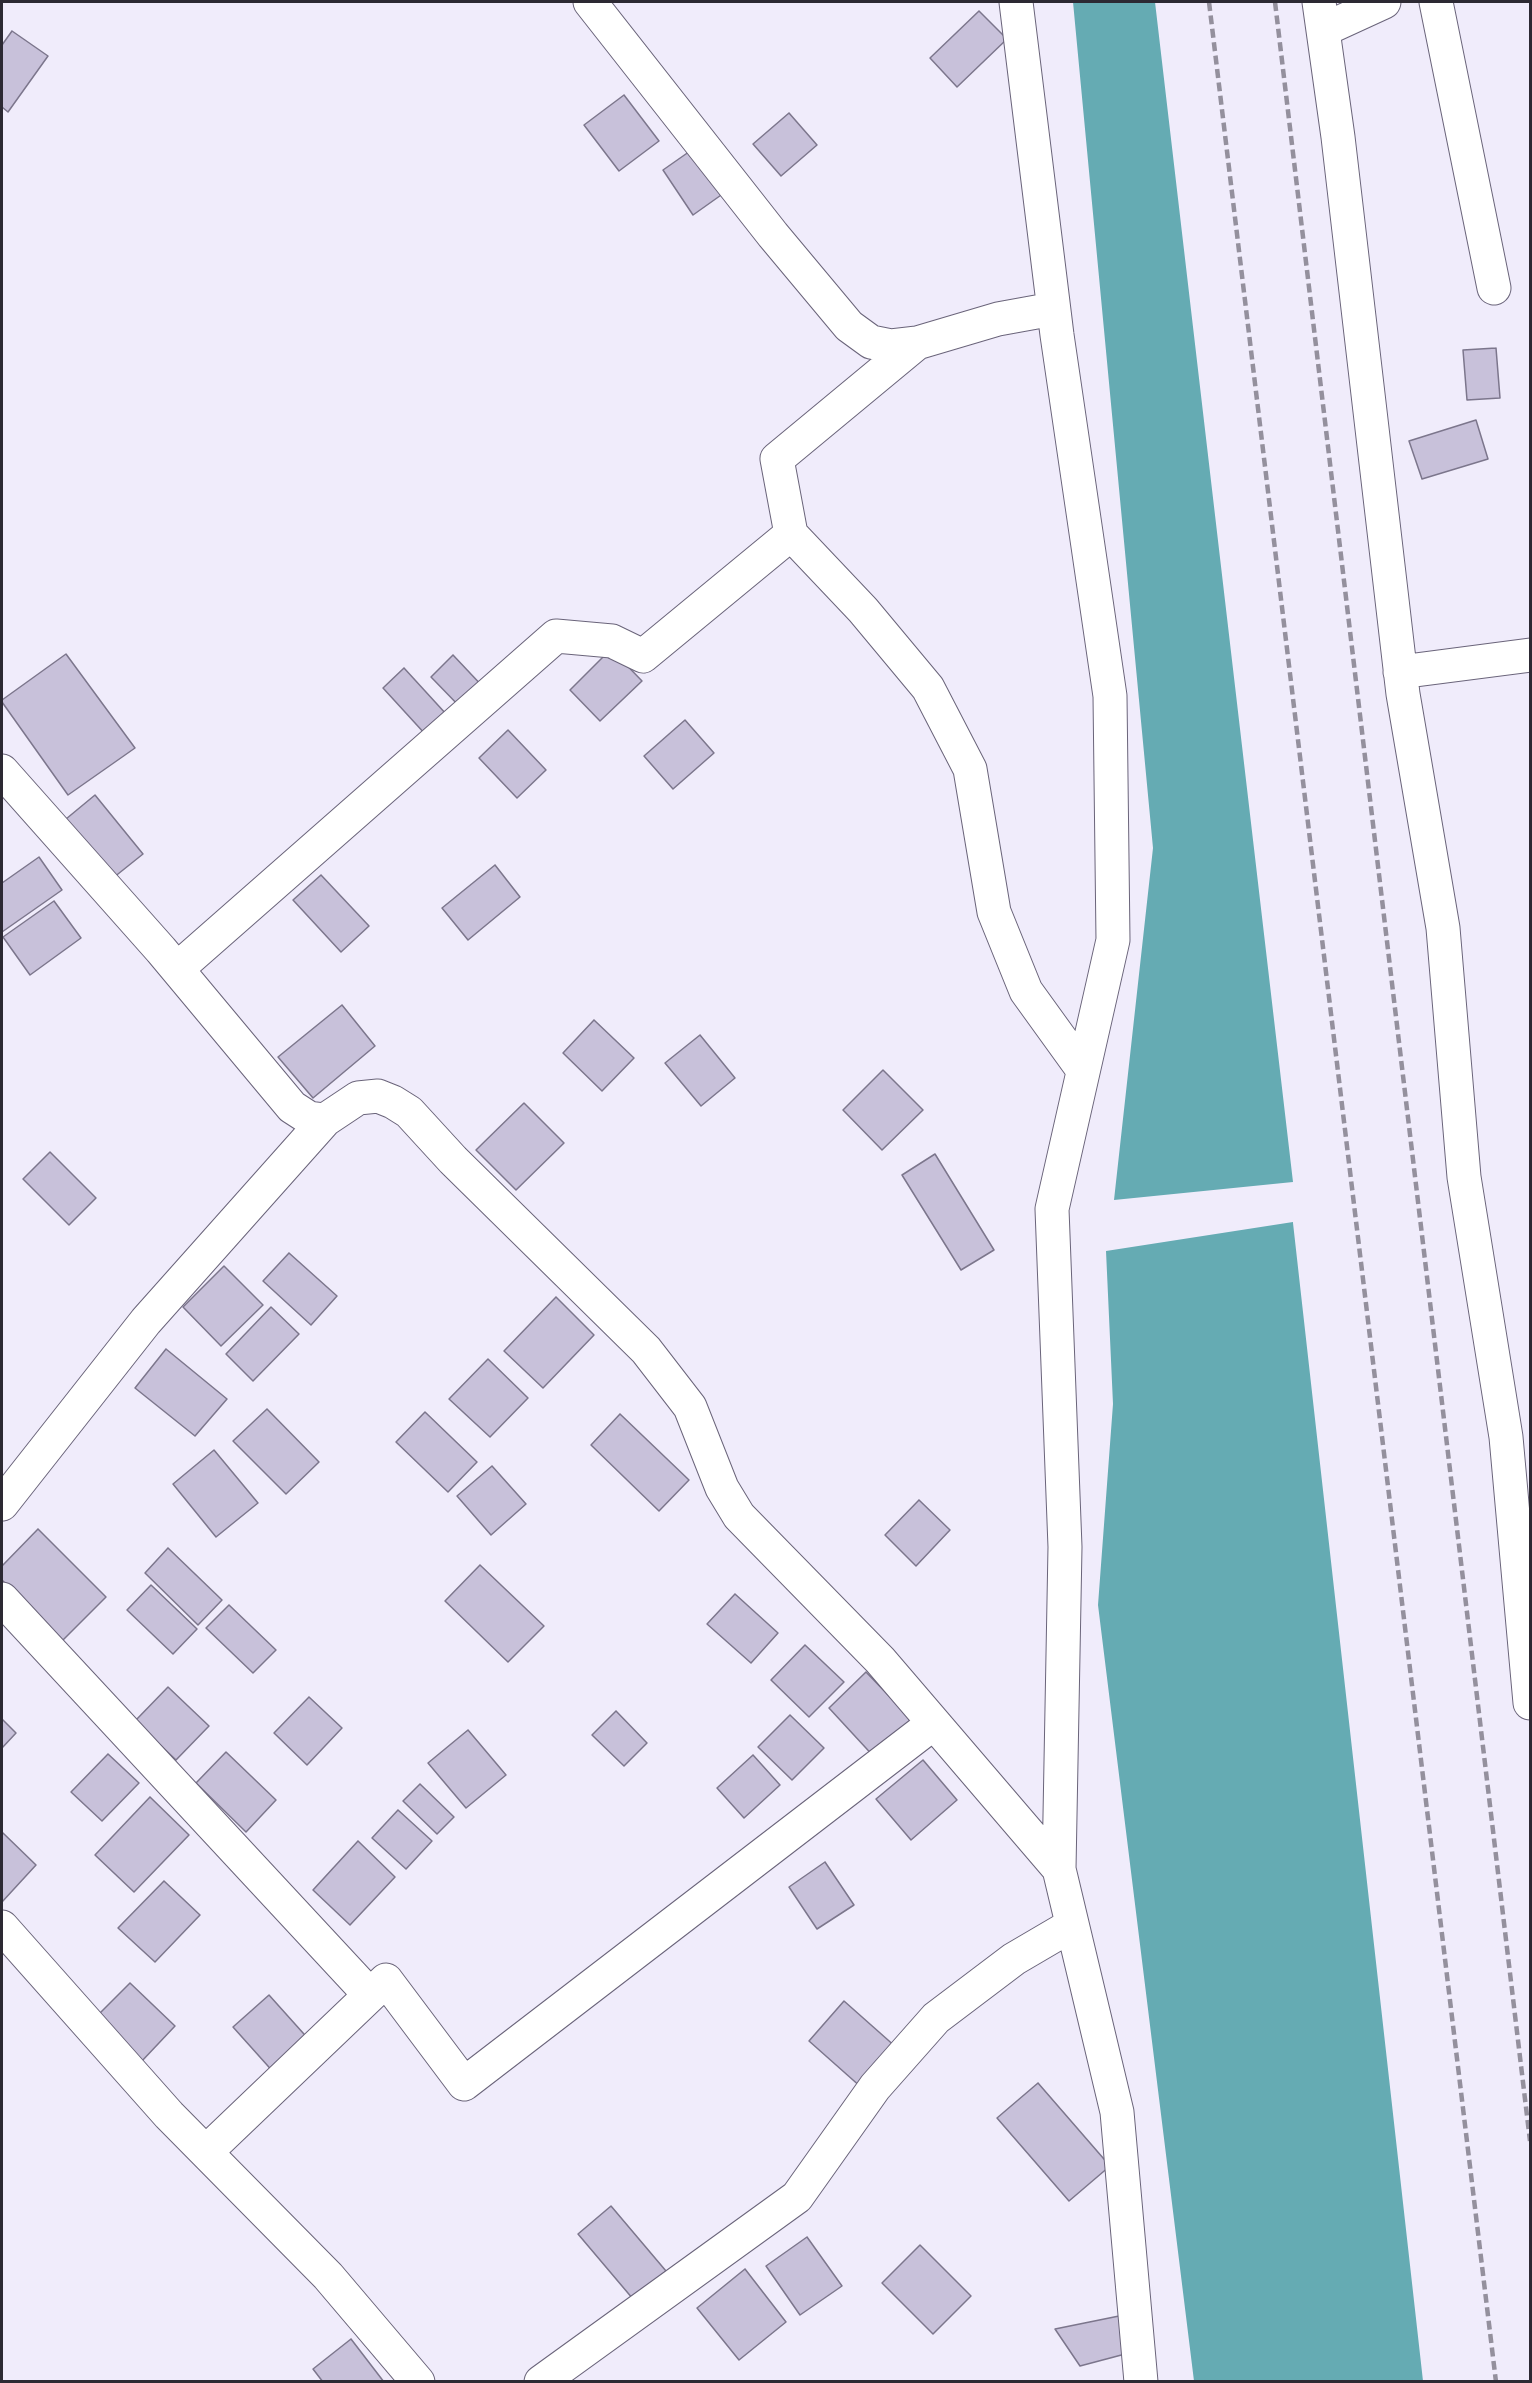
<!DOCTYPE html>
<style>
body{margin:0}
#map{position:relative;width:1532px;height:2383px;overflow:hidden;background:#f0ecfb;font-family:"Asap Condensed",sans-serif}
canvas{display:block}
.frame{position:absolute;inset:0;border:3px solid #2c2933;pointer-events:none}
</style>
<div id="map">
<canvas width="1532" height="2383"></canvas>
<div class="frame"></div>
</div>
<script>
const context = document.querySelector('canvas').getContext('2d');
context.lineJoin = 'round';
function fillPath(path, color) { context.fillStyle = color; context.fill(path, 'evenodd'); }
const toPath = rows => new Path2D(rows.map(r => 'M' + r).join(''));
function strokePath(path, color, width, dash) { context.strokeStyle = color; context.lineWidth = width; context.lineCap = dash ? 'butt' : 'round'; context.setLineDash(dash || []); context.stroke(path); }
fillPath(toPath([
 [1073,2,1155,2,1293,1182,1114,1200,1153,848],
 [1293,1222,1293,1223,1423,2381,1194,2381,1098,1605,1113,1404,1106,1251]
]), '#65abb3');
const building = toPath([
 [979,11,1007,39,957,87,930,58,979,11],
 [12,31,48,56,8,112,2,107,2,45,12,31],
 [624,95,659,141,619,171,584,125,624,95],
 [789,113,817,145,781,176,753,144,789,113],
 [693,149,724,193,693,215,663,170,693,149],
 [1496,348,1500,398,1467,400,1463,350,1496,348],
 [1476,420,1488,459,1422,479,1409,441,1476,420],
 [611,649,642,681,600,721,570,690,611,649],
 [66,654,135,748,68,795,2,702,2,700,66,654],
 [453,655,486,690,464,711,431,677,453,655],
 [404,668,447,715,426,735,383,688,404,668],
 [685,720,714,753,673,789,644,756,685,720],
 [508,730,546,770,517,798,479,758,508,730],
 [95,795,143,854,113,878,66,819,95,795],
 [39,857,62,890,2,932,2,883,39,857],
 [495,865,520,897,468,940,442,908,495,865],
 [321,875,369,926,341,952,293,900,321,875],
 [54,901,81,938,30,975,3,937,54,901],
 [342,1005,375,1046,313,1098,278,1057,342,1005],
 [594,1020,634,1058,602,1091,563,1053,594,1020],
 [700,1035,735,1078,701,1106,665,1063,700,1035],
 [883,1070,923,1110,882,1150,843,1110,883,1070],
 [524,1103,564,1143,516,1190,476,1150,524,1103],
 [50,1152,96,1198,69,1225,23,1179,50,1152],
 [935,1154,994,1250,961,1270,902,1175,935,1154],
 [289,1253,337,1296,311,1325,263,1281,289,1253],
 [224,1266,263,1305,221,1346,183,1307,224,1266],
 [556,1297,594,1335,543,1388,504,1351,556,1297],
 [271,1307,299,1334,253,1381,226,1354,271,1307],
 [166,1349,227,1399,195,1436,135,1388,166,1349],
 [488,1359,528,1398,490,1437,449,1399,488,1359],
 [267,1409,319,1462,286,1494,233,1441,267,1409],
 [425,1412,477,1462,448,1492,396,1442,425,1412],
 [620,1414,689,1480,659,1511,591,1445,620,1414],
 [214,1450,258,1503,216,1537,173,1484,214,1450],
 [492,1466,526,1504,491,1535,457,1496,492,1466],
 [919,1500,950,1530,916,1566,885,1535,919,1500],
 [38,1529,106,1597,62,1641,2,1580,2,1566,38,1529],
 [168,1548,222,1600,198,1625,145,1573,168,1548],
 [480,1565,544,1626,508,1662,445,1601,480,1565],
 [151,1585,197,1629,173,1654,127,1610,151,1585],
 [735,1594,778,1633,751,1663,707,1624,735,1594],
 [229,1605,276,1650,253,1673,206,1628,229,1605],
 [805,1645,844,1682,809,1717,771,1680,805,1645],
 [866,1672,915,1723,877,1760,829,1708,866,1672],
 [168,1687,209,1726,176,1760,135,1721,168,1687],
 [309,1697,342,1728,307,1765,274,1733,309,1697],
 [616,1711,647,1743,624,1766,592,1735,616,1711],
 [790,1715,824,1748,792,1780,758,1747,790,1715],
 [2,1719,16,1733,2,1748,2,1719],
 [468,1730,506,1775,466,1808,428,1763,468,1730],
 [226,1752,276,1800,246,1832,196,1783,226,1752],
 [108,1754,139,1783,102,1821,71,1792,108,1754],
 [753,1755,780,1785,744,1818,717,1788,753,1755],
 [923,1760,957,1800,911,1840,876,1799,923,1760],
 [420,1784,454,1817,437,1834,403,1801,420,1784],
 [150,1797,189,1835,134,1892,95,1855,150,1797],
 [398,1810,432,1841,406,1869,372,1838,398,1810],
 [3,1833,36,1865,2,1902,2,1835,3,1833],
 [358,1841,395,1877,350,1925,313,1890,358,1841],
 [825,1862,854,1905,817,1929,789,1887,825,1862],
 [164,1881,200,1915,155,1962,118,1928,164,1881],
 [130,1983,175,2026,141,2062,95,2018,130,1983],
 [269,1995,312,2043,276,2075,233,2027,269,1995],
 [844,2001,897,2048,862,2088,809,2041,844,2001],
 [1038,2083,1110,2166,1069,2201,997,2118,1038,2083],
 [611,2206,666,2271,633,2299,578,2234,611,2206],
 [807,2237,842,2286,800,2315,766,2266,807,2237],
 [920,2245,971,2296,933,2334,882,2283,920,2245],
 [745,2269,786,2322,739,2360,697,2308,745,2269],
 [1119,2316,1129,2353,1080,2366,1055,2329,1119,2316],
 [351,2339,384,2382,323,2382,313,2369,351,2339]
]);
fillPath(building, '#c8c1da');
strokePath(building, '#7c768c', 1.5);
const street = toPath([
 [590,2,773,235,849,326,871,342,891,346,917,343,998,319,1053,309],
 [1016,2,1057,335,1110,696,1113,940,1052,1209,1065,1547,1059,1869],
 [1319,2,1338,137,1403,694,1443,928,1464,1177,1506,1437,1530,1703],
 [1436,2,1494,288],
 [1323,30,1384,2],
 [791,534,863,610,928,688,970,769,994,912,1026,991,1083,1070],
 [1400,672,1530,655],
 [2,771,161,950,292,1107,309,1118,325,1120,358,1098,378,1096,393,1102,409,1112,453,1160,646,1350,690,1407,722,1488,739,1516,880,1660,1059,1869,1117,2112,1141,2382],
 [177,969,556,636,612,641,643,656,791,534,777,459,917,343],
 [2,1504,146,1321,325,1120],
 [2,1599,370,1995],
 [2,1927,169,2115,328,2276,418,2382],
 [206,2152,386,1980,464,2084,934,1723],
 [541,2382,797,2197,875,2087,936,2018,1014,1959,1072,1925]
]);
strokePath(street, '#6a647a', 35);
strokePath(street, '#fff', 33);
strokePath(toPath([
 [1209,2,1496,2382],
 [1275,2,1530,2141]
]), '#94909d', 4.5, [9, 4.5]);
</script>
